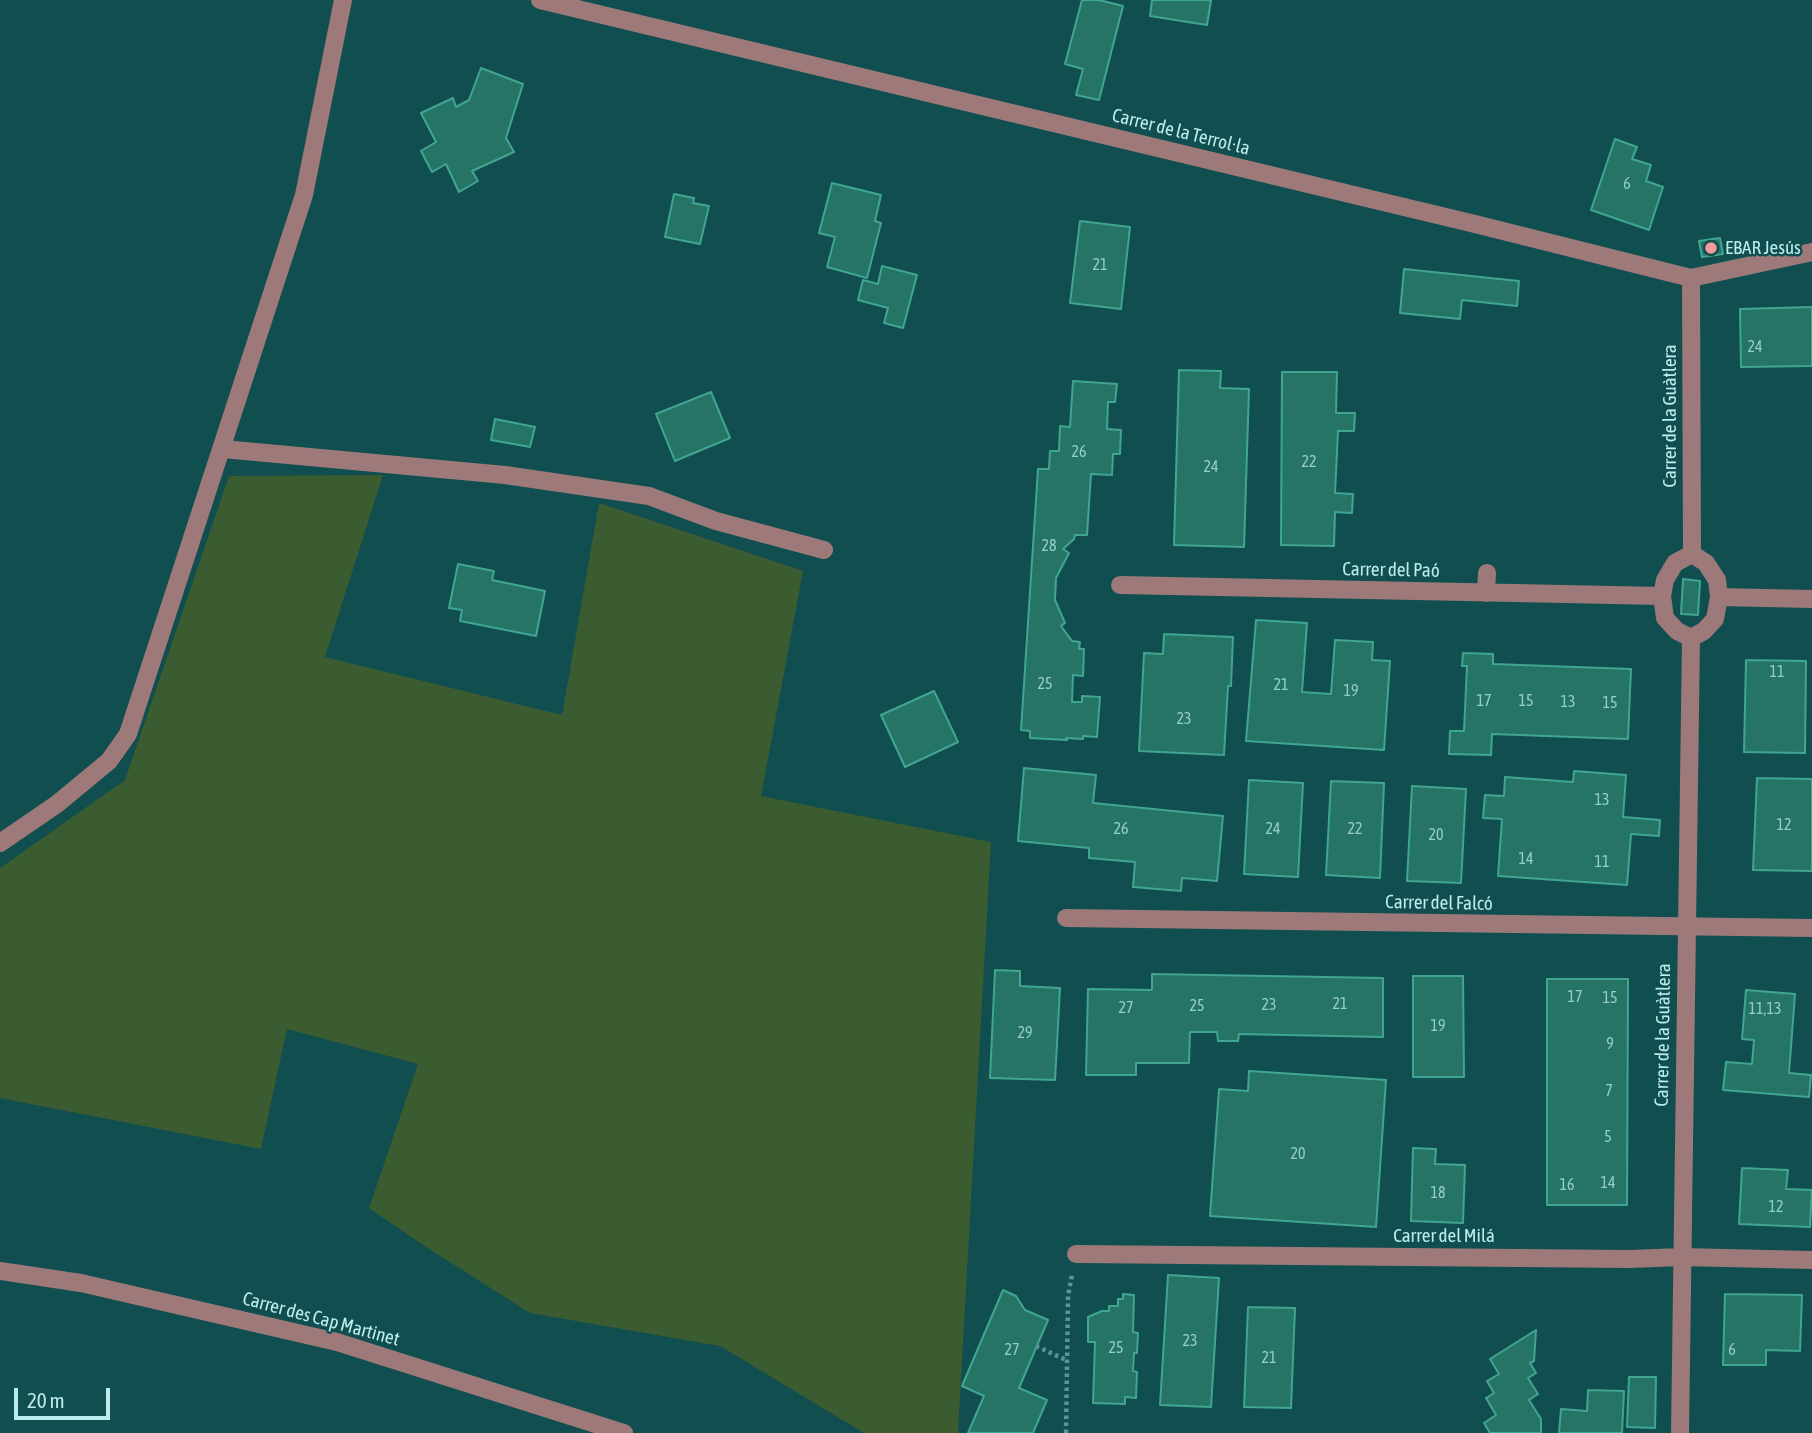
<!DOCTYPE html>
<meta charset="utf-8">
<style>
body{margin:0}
#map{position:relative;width:1812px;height:1433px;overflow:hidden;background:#114e50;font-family:"Asap Condensed",sans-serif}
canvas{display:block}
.scale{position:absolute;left:14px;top:1388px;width:96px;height:32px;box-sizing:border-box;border:4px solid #bbebec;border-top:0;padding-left:9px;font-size:21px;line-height:24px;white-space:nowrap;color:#bbebec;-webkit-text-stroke:5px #114e50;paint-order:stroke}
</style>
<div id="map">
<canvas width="1812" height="1433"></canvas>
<div class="scale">20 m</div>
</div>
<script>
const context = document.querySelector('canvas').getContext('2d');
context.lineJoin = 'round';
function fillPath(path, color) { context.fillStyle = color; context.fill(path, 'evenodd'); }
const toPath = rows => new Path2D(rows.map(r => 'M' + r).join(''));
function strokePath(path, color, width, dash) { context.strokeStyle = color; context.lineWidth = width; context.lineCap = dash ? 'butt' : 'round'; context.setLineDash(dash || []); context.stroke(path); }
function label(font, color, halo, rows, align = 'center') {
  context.font = font + ' "Asap Condensed",sans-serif'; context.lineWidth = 5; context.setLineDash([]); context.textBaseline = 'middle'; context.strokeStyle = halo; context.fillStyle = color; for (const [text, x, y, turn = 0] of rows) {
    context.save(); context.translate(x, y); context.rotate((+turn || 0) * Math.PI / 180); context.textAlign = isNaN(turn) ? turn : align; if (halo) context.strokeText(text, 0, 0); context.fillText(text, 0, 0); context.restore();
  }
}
fillPath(toPath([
 [383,475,325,657,562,715,599,503,803,571,761,796,991,842,958,1433,864,1433,720,1346,530,1313,426,1247,369,1208,418,1064,287,1029,261,1149,0,1098,0,868,125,780,229,476]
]), '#3b5b30');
const building = toPath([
 [1082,0,1099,0,1123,6,1099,100,1076,95,1083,69,1065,64,1082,0],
 [1152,0,1211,0,1207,25,1150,16,1152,0],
 [481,68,523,84,506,138,514,152,472,171,478,181,459,192,446,164,432,172,421,151,436,142,421,113,453,98,456,107,469,100,481,68],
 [1615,139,1637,147,1632,159,1651,165,1646,181,1663,187,1649,230,1591,210,1615,139],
 [832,183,881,195,875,221,881,223,867,278,827,267,835,237,819,233,832,183],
 [674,194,694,198,693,203,709,206,700,244,665,237,674,194],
 [1080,221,1130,227,1121,309,1070,303,1080,221],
 [1720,238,1723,254,1702,257,1699,241,1720,238],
 [882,266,917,275,903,328,884,323,888,308,858,300,863,280,878,284,882,266],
 [1404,269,1519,281,1517,306,1462,300,1460,319,1400,313,1404,269],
 [1812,307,1812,366,1741,367,1740,309,1812,307],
 [1179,370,1221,371,1220,388,1249,389,1244,547,1174,545,1179,370],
 [1282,372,1337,372,1336,413,1355,413,1354,431,1338,431,1335,493,1353,494,1352,513,1335,512,1334,546,1281,545,1282,372],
 [1073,381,1117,384,1115,402,1108,402,1107,429,1121,430,1120,454,1113,454,1112,475,1091,474,1087,535,1075,535,1074,539,1063,549,1069,553,1056,578,1055,600,1065,623,1061,626,1072,641,1080,642,1079,649,1084,649,1083,676,1073,675,1072,702,1082,702,1082,696,1100,697,1097,737,1083,736,1083,739,1066,738,1067,740,1030,738,1030,731,1021,730,1038,469,1049,469,1050,451,1059,451,1060,426,1070,427,1073,381],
 [711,392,730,438,675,461,656,414,711,392],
 [495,419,535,427,530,447,491,440,495,419],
 [458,564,494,571,492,580,545,591,536,636,460,621,462,610,449,608,458,564],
 [1683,579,1700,581,1698,615,1681,614,1683,579],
 [1256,620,1307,623,1302,692,1331,694,1335,640,1373,642,1372,660,1390,661,1384,750,1246,741,1256,620],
 [1164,634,1233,637,1231,686,1228,686,1224,755,1139,751,1144,653,1163,654,1164,634],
 [1463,653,1493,654,1493,664,1631,669,1628,739,1492,734,1491,755,1449,754,1450,731,1464,731,1467,666,1462,666,1463,653],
 [1746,660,1806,661,1805,753,1744,752,1746,660],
 [934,691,958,742,905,767,881,715,934,691],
 [1024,768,1096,775,1093,803,1223,816,1217,881,1182,878,1181,891,1133,887,1135,862,1089,858,1089,848,1018,841,1024,768],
 [1574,771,1626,775,1623,817,1660,820,1659,836,1631,834,1627,885,1498,876,1502,819,1483,818,1485,795,1504,796,1505,777,1573,782,1574,771],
 [1757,778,1812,779,1812,871,1753,870,1757,778],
 [1249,780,1303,783,1298,877,1244,874,1249,780],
 [1331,781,1384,783,1380,878,1326,875,1331,781],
 [1412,786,1466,789,1461,883,1407,881,1412,786],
 [995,970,1020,971,1020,986,1060,988,1055,1080,990,1078,995,970],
 [1152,974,1383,978,1383,1037,1239,1034,1238,1041,1218,1041,1217,1032,1190,1032,1189,1063,1136,1063,1136,1075,1086,1075,1088,989,1152,990,1152,974],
 [1413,976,1463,976,1464,1077,1413,1077,1413,976],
 [1547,979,1628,979,1627,1205,1547,1205,1547,979],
 [1746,990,1795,994,1789,1073,1811,1075,1809,1097,1723,1090,1726,1062,1752,1064,1754,1040,1742,1039,1746,990],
 [1249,1071,1386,1080,1376,1227,1210,1216,1219,1089,1248,1091,1249,1071],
 [1413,1148,1436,1149,1435,1164,1465,1165,1463,1223,1411,1221,1413,1148],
 [1742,1168,1788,1170,1786,1189,1812,1190,1810,1227,1739,1224,1742,1168],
 [1168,1275,1219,1278,1211,1407,1160,1405,1168,1275],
 [1003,1290,1016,1296,1025,1310,1048,1320,1019,1388,1047,1400,1033,1433,968,1433,984,1396,962,1386,1003,1290],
 [1123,1294,1134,1295,1133,1332,1138,1333,1137,1353,1134,1353,1133,1371,1137,1372,1136,1398,1125,1397,1125,1404,1093,1403,1095,1342,1088,1342,1088,1317,1102,1311,1109,1311,1109,1306,1118,1306,1118,1299,1123,1299,1123,1294],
 [1725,1294,1802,1295,1800,1351,1766,1350,1766,1365,1723,1365,1725,1294],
 [1248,1307,1295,1308,1291,1408,1244,1407,1248,1307],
 [1536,1330,1534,1361,1530,1363,1536,1373,1528,1378,1538,1394,1529,1400,1541,1419,1541,1433,1490,1433,1484,1423,1496,1415,1486,1398,1494,1393,1487,1381,1499,1374,1490,1359,1536,1330],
 [1629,1377,1656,1377,1655,1428,1627,1427,1629,1377],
 [1588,1390,1624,1391,1622,1433,1559,1433,1561,1409,1587,1411,1588,1390]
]);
fillPath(building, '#257465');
strokePath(building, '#40a692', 2);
strokePath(toPath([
 [1036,1346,1066,1360],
 [1066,1433,1068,1296,1072,1275]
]), '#5c9395', 4.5, [3.5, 3.5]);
strokePath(toPath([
 [540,0,1475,224,1691,278,1812,252],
 [1691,278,1692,554],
 [223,449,505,475,649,496,716,521,824,550],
 [1692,554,1706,563,1717,580,1719,597,1715,619,1704,631,1691,638,1677,631,1665,618,1662,596,1665,580,1675,563,1692,554],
 [1120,585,1662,596],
 [1486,593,1487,573],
 [1719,597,1812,599],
 [0,843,57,804,109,761,128,734,304,195,343,0],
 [1066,918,1812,928],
 [1076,1254,1629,1259,1682,1257,1812,1260],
 [0,1271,81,1283,337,1342,624,1433],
 [1680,1433,1691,638]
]), '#9e7979', 18);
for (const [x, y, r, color] of [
 [1711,248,7,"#f59b9d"]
]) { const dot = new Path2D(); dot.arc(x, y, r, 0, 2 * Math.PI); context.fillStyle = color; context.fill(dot); strokePath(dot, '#114e50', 2.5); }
label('16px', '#96cdca', null, [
 ["6",1627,184],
 ["21",1100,265],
 ["24",1755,347],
 ["26",1079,452],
 ["22",1309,462],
 ["24",1211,467],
 ["28",1049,546],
 ["11",1777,672],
 ["25",1045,684],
 ["21",1281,685],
 ["19",1351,691],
 ["17",1484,701],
 ["15",1526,701],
 ["13",1568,702],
 ["15",1610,703],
 ["23",1184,719],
 ["13",1602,800],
 ["12",1784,825],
 ["26",1121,829],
 ["24",1273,829],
 ["22",1355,829],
 ["20",1436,835],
 ["14",1526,859],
 ["11",1602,862],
 ["17",1575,997],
 ["15",1610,998],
 ["21",1340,1004],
 ["23",1269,1005],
 ["25",1197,1006],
 ["27",1126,1008],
 ["11,13",1765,1009],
 ["19",1438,1026],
 ["29",1025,1033],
 ["9",1610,1044],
 ["7",1609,1091],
 ["5",1608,1137],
 ["20",1298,1154],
 ["14",1608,1183],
 ["16",1567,1185],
 ["18",1438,1193],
 ["12",1776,1207],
 ["23",1190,1341],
 ["25",1116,1348],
 ["27",1012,1350],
 ["6",1732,1350],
 ["21",1269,1358]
]);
label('19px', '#bbebec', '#114e50', [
 ["Carrer de la Terrol·la",1181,132,14],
 ["Carrer de la Guàtlera",1670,416,-90],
 ["Carrer del Paó",1391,570,1],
 ["Carrer del Falcó",1439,903,1],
 ["Carrer de la Guàtlera",1663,1035,-89],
 ["Carrer del Milá",1444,1236],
 ["Carrer des Cap Martinet",321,1319,15]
]);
label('19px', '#bbebec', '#114e50', [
 ["EBAR Jesús",1725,248]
], 'left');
</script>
